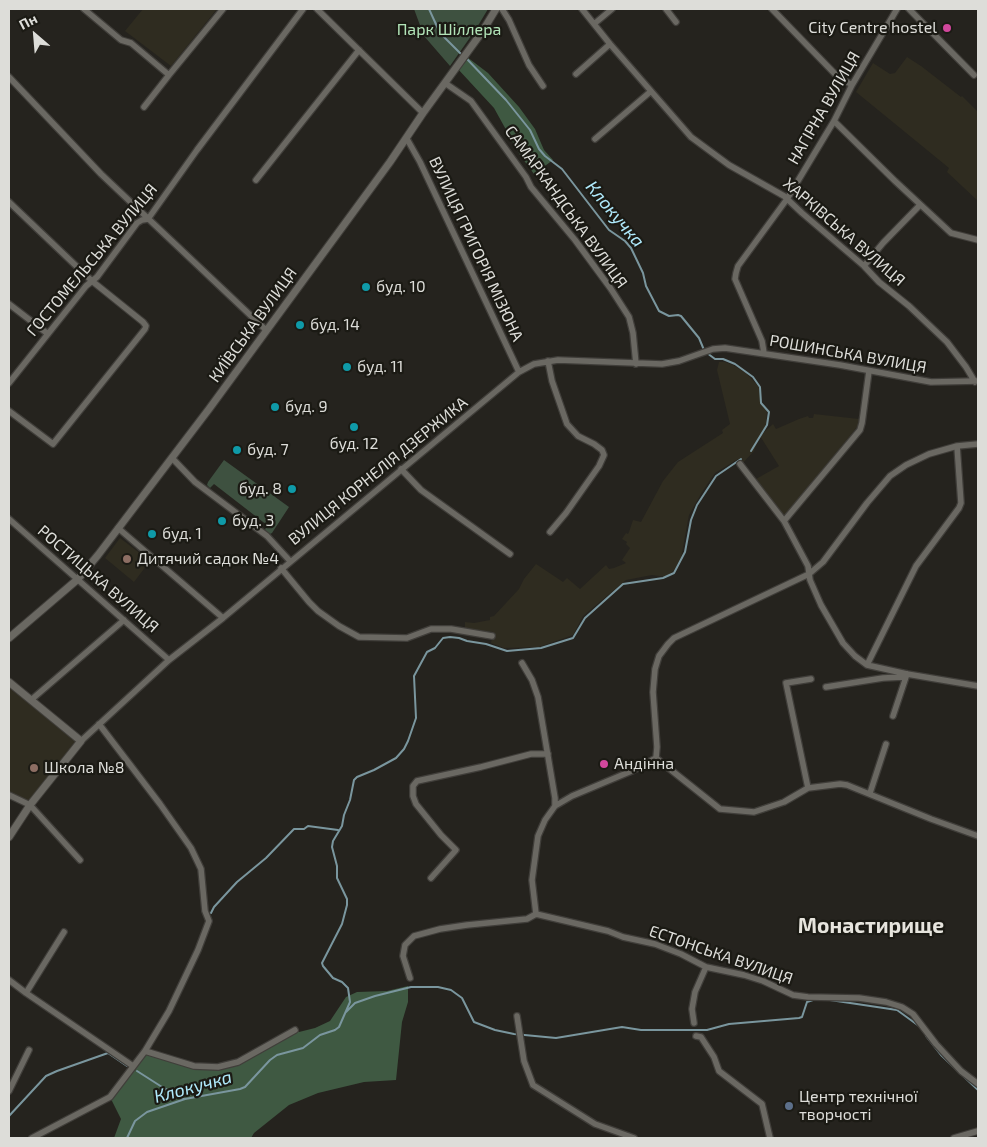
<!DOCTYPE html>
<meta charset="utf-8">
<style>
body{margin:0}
#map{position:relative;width:987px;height:1147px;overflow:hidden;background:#25231e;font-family:"Exo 2",sans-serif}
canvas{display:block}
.frame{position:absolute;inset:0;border:10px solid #ddddd9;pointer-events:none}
.north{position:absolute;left:10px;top:10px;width:50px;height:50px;-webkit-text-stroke:4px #1b1a14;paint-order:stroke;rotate:333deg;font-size:14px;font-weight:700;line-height:20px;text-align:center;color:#ddddd9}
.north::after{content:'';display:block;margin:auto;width:18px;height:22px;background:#ddddd9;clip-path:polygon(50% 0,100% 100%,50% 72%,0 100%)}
</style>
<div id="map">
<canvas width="987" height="1147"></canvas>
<div class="frame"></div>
<div class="north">Пн</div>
</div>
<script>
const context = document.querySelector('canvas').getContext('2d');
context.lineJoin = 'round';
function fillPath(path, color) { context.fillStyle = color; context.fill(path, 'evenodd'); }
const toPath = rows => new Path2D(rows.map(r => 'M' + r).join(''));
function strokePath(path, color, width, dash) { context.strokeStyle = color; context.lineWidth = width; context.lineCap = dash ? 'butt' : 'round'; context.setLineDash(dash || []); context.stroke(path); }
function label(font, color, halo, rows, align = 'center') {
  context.font = font + ' "Exo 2",sans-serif'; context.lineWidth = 4.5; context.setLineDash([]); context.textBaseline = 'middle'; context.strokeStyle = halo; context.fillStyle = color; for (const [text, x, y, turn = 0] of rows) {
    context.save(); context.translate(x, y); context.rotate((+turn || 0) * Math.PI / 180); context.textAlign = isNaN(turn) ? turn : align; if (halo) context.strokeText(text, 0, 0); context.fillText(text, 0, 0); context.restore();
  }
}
fillPath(toPath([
 [143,9,217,9,171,66,125,31],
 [907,57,921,66,961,97,962,96,978,112,978,201,947,172,949,168,856,92,873,63,890,74,895,73],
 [719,362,725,362,733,365,746,373,760,388,760,403,767,410,766,425,762,434,773,424,776,429,799,419,808,416,809,418,813,418,814,414,859,419,858,426,812,482,813,484,788,513,784,515,781,513,756,479,779,466,760,436,754,451,742,464,738,459,720,470,715,473,702,492,689,515,681,558,674,570,669,575,666,577,652,575,626,580,583,616,573,635,539,647,504,648,491,643,493,632,465,628,465,622,474,623,490,620,490,617,494,616,519,589,524,579,536,564,563,582,567,578,580,589,606,565,609,569,614,568,626,563,622,560,630,548,626,544,627,542,622,539,626,533,628,534,629,532,633,520,641,522,663,481,678,462,723,433,722,430,730,424,717,370],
 [120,538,150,561,134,582,105,558],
 [9,683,81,742,30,805,9,795]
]), '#2f2c20');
fillPath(toPath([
 [414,9,488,9,476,29,450,66,424,36],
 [224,460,289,507,272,533,270,534,265,530,267,525,214,484,210,488,207,485,208,482]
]), '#3e5140');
fillPath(toPath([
 [467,57,488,73,519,107,535,129,544,150,553,160,534,174,520,155,494,108,457,68],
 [408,986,408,1002,402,1022,396,1080,364,1082,318,1093,289,1105,254,1133,251,1138,114,1138,121,1119,110,1097,144,1051,194,1066,218,1066,238,1061,296,1029,299,1032,315,1028,330,1021,346,997,357,992,387,991]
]), '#3f5942');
strokePath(toPath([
 [429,9,440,33,462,55],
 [466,58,506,100,530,130,539,149,545,156,562,169,609,230,625,241,631,248,643,273,646,286,659,311,669,316,678,315,681,316,699,338,704,350],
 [707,353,715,359,723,359,735,364,753,377,760,387,761,403,769,412,767,425,751,451],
 [211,913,214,907,237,882,266,858,294,829,304,829,308,826,338,830],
 [830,1000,897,1010,919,1026],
 [346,1012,355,1003,375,996,411,987,438,987,451,990,462,998,474,1022,495,1030,514,1034,556,1038,622,1027,641,1030,707,1030,729,1024,799,1018,802,1017,807,1002,813,1000],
 [926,1036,941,1055,978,1090],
 [137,1071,162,1087,184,1099],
 [9,1116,46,1076,57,1071,108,1053,127,1066],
 [127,1138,135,1121,147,1112,185,1099,240,1089,245,1087,270,1060,277,1055,303,1048,320,1035,335,1030,339,1027,350,1002,348,988,342,982,333,978,323,966,322,963,342,924,347,905,347,899,337,878,337,866,332,847,333,841,342,826,344,815,350,800,354,780,357,777,374,770,396,758,404,749,408,741,416,718,414,676,427,652,435,648,443,638,450,637,459,638,467,641,486,644,507,651,541,648,573,638,585,618,623,584,663,578,674,573,685,552,691,520,697,505,716,476,741,459]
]), '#7a969e', 2);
const minor = toPath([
 [84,9,121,40,131,43,169,75,223,9],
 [317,9,423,113],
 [502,9,509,20,529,65,543,86],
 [582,9,610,44,691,137,729,165,784,196,802,213,864,266,879,282,909,306,947,342,966,367,975,382],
 [666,9,676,22],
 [772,9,837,76,852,85],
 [909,9,974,75],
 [594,24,612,9],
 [576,74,610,44],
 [9,77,101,174,266,330],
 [445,83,471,101,526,177,531,187,575,240,611,289,629,317,633,333,636,364],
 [144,107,169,75],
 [834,121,895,181,951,233,978,240],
 [407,139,420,162,519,372],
 [595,139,650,92],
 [256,180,359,50],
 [9,202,92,281,143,322,146,326,145,329,53,444,9,411],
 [864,266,883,243,920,205],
 [9,304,48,334],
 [764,353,762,341,735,279,736,273,738,266,787,199,834,121,852,85,897,9],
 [548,361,552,381,567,424,578,436,594,444,602,450,604,455,599,466,566,513,550,532],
 [9,383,86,286,97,277,137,223,142,220,148,219,197,150,303,9],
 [172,458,195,482,267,536,290,561],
 [740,464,784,521,808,566,810,580,821,605,843,643,855,656,867,665,907,674,978,686],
 [401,469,421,490,510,554],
 [9,519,169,660],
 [784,521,860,430,862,423,869,371],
 [118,528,223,618],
 [281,568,309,602,318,611,339,626,359,637,407,638,431,629,451,629,492,636],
 [522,663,532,680,538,697,555,798,555,806],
 [867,665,916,566,959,508,961,503,957,446],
 [826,687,883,678,903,677,907,674],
 [31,700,124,620],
 [893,716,907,674],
 [81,741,169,660,223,618,519,372,534,364,558,360,662,364,679,361,713,349,725,348,840,365,931,382,978,381],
 [656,758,720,809,754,812,784,802,808,788,840,784,847,785,931,819,978,836],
 [808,788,786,683,811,679],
 [870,793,886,744],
 [9,795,30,805,80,860],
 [431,878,456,850,441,835,416,804,413,796,413,786,417,781,481,767,531,754,548,754],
 [536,914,532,880,538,836,545,820,555,806,572,796,634,770,656,758,657,747,653,692,655,669,659,656,668,644,674,638,809,574,823,562,867,503,890,476,906,465,929,454,957,446,978,444],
 [410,978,403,956,405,945,414,936,440,929,467,925,527,919,536,914,608,931,623,937,655,944,681,954,706,967,744,975,763,981,793,995,808,997,859,998,886,1002,902,1007,913,1014,936,1044,961,1071,978,1084],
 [9,980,26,993,64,932],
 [26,993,133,1066],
 [517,1016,524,1061,533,1085,595,1124,634,1138],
 [694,1023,692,1009,695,992,706,967],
 [696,1036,701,1037,714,1057,719,1071,762,1104,770,1138],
 [145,1051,194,1066,218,1067,238,1062,295,1030],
 [9,1091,29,1050],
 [32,1138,110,1097,145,1051,169,1011,198,950,209,921,205,911,201,869,191,848,160,804,99,724],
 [954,1138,978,1131]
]);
const tertiary = toPath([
 [9,638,78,579,98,555,209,409,390,162,423,113,482,32,496,9],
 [9,682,81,741,30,805,9,837]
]);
strokePath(minor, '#403e3a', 8);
strokePath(tertiary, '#403e3a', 9);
strokePath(minor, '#6a6862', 5.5);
strokePath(tertiary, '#6a6862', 7);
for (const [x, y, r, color] of [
 [947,28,5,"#d1479c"],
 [366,287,5,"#0f9aa8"],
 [300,325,5,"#0f9aa8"],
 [347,367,5,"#0f9aa8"],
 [275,407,5,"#0f9aa8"],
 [354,427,5,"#0f9aa8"],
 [237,450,5,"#0f9aa8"],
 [292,489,5,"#0f9aa8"],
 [222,521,5,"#0f9aa8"],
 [152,534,5,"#0f9aa8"],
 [127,559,5,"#8d6e63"],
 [604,764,5,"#d1479c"],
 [34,768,5,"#8d6e63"],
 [789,1106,5,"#5c6f8a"]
]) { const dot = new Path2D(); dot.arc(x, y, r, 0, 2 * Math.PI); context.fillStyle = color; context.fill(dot); strokePath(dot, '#1b1a14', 2); }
label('16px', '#ddddd9', '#1b1a14', [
 ["City Centre hostel",937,28,"right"],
 ["буд. 10",376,287],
 ["буд. 14",310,325],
 ["буд. 11",357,367],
 ["буд. 9",285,407],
 ["буд. 12",354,444,"center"],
 ["буд. 7",247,450],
 ["буд. 8",282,489,"right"],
 ["буд. 3",232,521],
 ["буд. 1",162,534],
 ["Дитячий садок №4",137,559],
 ["Андінна",614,764],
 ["Школа №8",44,768],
 ["Центр технічної",799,1097],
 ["творчості",799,1115]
], 'left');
label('16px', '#b2e4b8', '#1b1a14', [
 ["Парк Шіллера",449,30]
]);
label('16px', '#ddddd9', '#1b1a14', [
 ["НАГІРНА ВУЛИЦЯ",824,108,-60],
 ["САМАРКАНДСЬКА ВУЛИЦЯ",566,207,54],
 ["ХАРКІВСЬКА ВУЛИЦЯ",844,232,41],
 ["ВУЛИЦЯ ГРИГОРІЯ МІЗЮНА",476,249,65],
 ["ГОСТОМЕЛЬСЬКА ВУЛИЦЯ",92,260,-50],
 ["КИЇВСЬКА ВУЛИЦЯ",253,325,-54],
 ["РОШИНСЬКА ВУЛИЦЯ",848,354,10],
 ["ВУЛИЦЯ КОРНЕЛІЯ ДЗЕРЖИКА",378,471,-39],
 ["РОСТИЦЬКА ВУЛИЦЯ",98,579,41],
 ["ЕСТОНСЬКА ВУЛИЦЯ",721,955,19]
]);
label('italic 18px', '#afe9fb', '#1b1a14', [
 ["Клокучка",615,214,50],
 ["Клокучка",193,1087,-15]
]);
label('bold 21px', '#e6e4dd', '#1b1a14', [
 ["Монастирище",871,926]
]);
</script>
